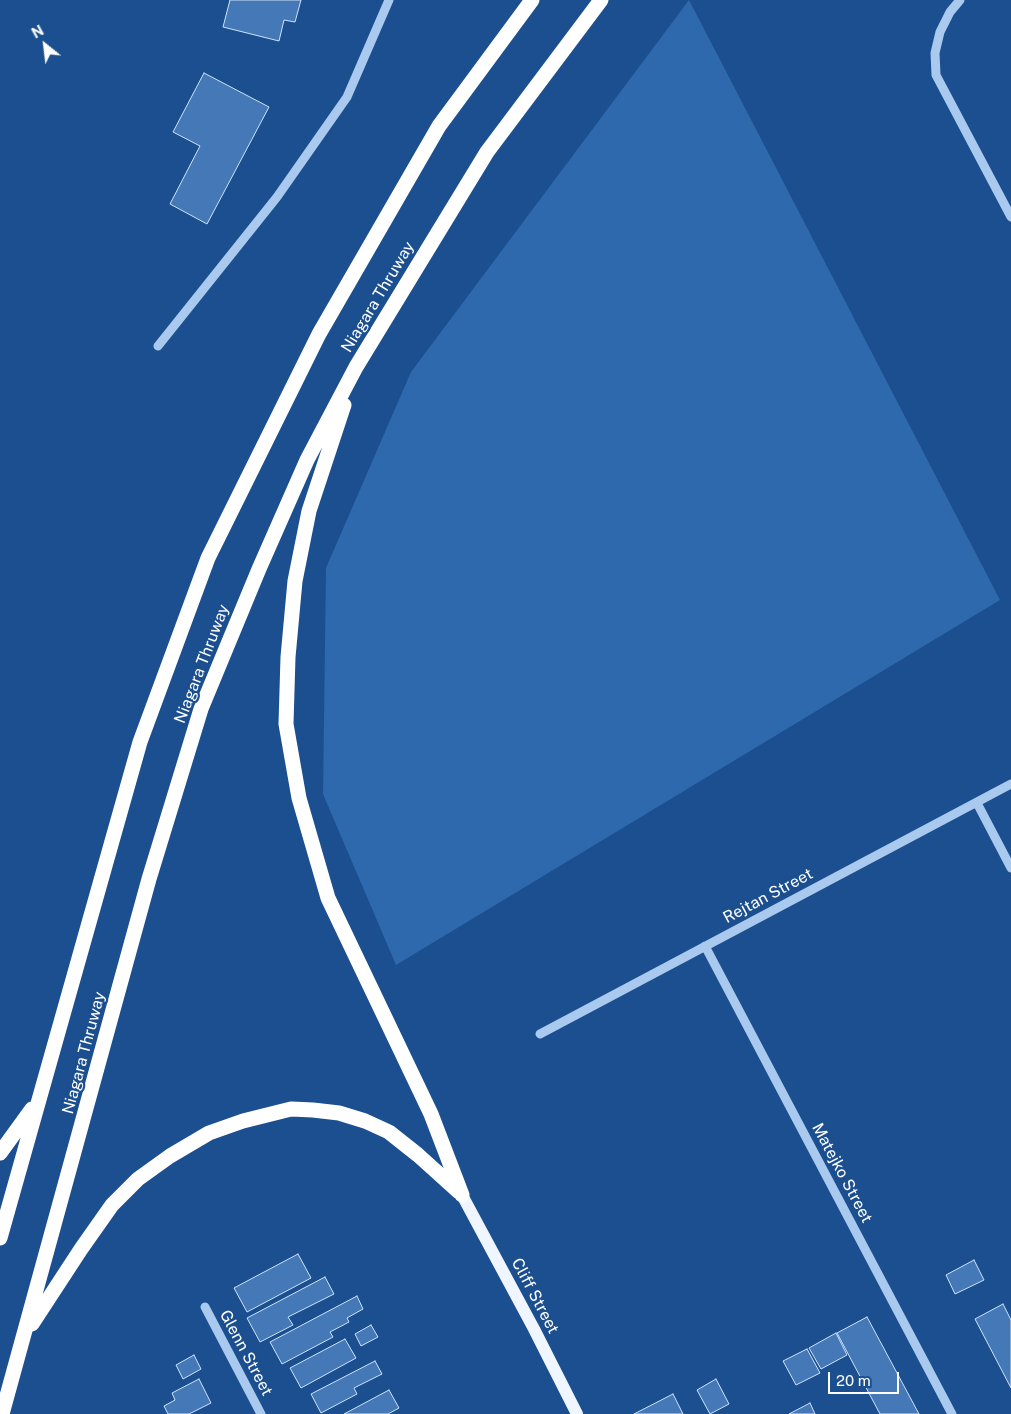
<!DOCTYPE html>
<style>
body{margin:0}
#map{position:relative;width:1011px;height:1414px;overflow:hidden;background:#1b4f8f;font-family:"Public Sans",sans-serif}
canvas{display:block}
.north{position:absolute;left:20px;top:20px;width:50px;height:50px;-webkit-text-stroke:4px #1b4f8f;paint-order:stroke;rotate:331deg;font-size:14px;font-weight:700;line-height:20px;text-align:center;color:#fff}
.north::after{content:'';display:block;margin:auto;width:18px;height:22px;background:#fff;clip-path:polygon(50% 0,100% 100%,50% 72%,0 100%)}
.scale{position:absolute;left:828px;top:1372px;width:71px;height:22px;box-sizing:border-box;border:2px solid #fff;border-top:0;padding-left:6px;font-size:15px;line-height:18px;white-space:nowrap;color:#fff;-webkit-text-stroke:4px #1b4f8f;paint-order:stroke}
</style>
<div id="map">
<canvas width="1011" height="1414"></canvas>
<div class="north">N</div>
<div class="scale">20 m</div>
</div>
<script>
const context = document.querySelector('canvas').getContext('2d');
context.lineJoin = 'round';
function fillPath(path, color) { context.fillStyle = color; context.fill(path, 'evenodd'); }
const toPath = rows => new Path2D(rows.map(r => 'M' + r).join(''));
function strokePath(path, color, width, dash) { context.strokeStyle = color; context.lineWidth = width; context.lineCap = dash ? 'butt' : 'round'; context.setLineDash(dash || []); context.stroke(path); }
function label(font, color, halo, rows, align = 'center') {
  context.font = font + ' "Public Sans",sans-serif'; context.lineWidth = 4.5; context.setLineDash([]); context.textBaseline = 'middle'; context.strokeStyle = halo; context.fillStyle = color; for (const [text, x, y, turn = 0] of rows) {
    context.save(); context.translate(x, y); context.rotate((+turn || 0) * Math.PI / 180); context.textAlign = isNaN(turn) ? turn : align; if (halo) context.strokeText(text, 0, 0); context.fillText(text, 0, 0); context.restore();
  }
}
fillPath(toPath([
 [689,0,1000,600,396,965,323,794,326,568,411,372]
]), '#2e69ad');
const building = toPath([
 [230,0,301,0,295,22,284,20,279,41,223,27,230,0],
 [204,73,269,107,207,224,170,204,200,146,173,132,204,73],
 [298,1254,311,1278,247,1312,234,1288,298,1254],
 [974,1260,984,1280,955,1294,946,1275,974,1260],
 [325,1277,334,1294,288,1317,293,1325,260,1342,247,1318,325,1277],
 [357,1296,363,1309,347,1318,349,1322,330,1332,333,1337,282,1364,270,1342,357,1296],
 [1003,1304,1011,1320,1011,1388,975,1319,1003,1304],
 [867,1317,919,1414,880,1414,837,1333,867,1317],
 [371,1325,378,1337,361,1346,355,1334,371,1325],
 [836,1333,847,1355,821,1369,809,1348,836,1333],
 [345,1339,356,1358,301,1388,290,1368,345,1339],
 [807,1349,820,1373,796,1385,783,1361,807,1349],
 [194,1355,201,1369,183,1379,176,1365,194,1355],
 [375,1361,382,1374,354,1388,357,1394,321,1413,311,1394,375,1361],
 [199,1379,211,1403,189,1414,168,1414,164,1406,175,1400,172,1393,199,1379],
 [716,1379,729,1404,710,1414,697,1390,716,1379],
 [389,1390,399,1408,388,1414,344,1414,389,1390],
 [673,1394,683,1414,634,1414,673,1394],
 [810,1403,815,1414,789,1414,810,1403]
]);
fillPath(building, '#4478b7');
strokePath(building, '#cfe3fa', 1);
strokePath(toPath([
 [960,0,950,12,940,32,935,53,936,75,1011,217],
 [158,346,277,197,347,97,389,0],
 [977,803,1011,868],
 [705,946,952,1414],
 [540,1034,1011,784],
 [205,1307,261,1414]
]), '#a9c9ee', 9);
strokePath(toPath([
 [462,1195,534,1329,577,1414]
]), '#f0f6ff', 12);
strokePath(toPath([
 [344,405,309,511,295,581,288,657,286,724,299,798,328,898,431,1114,462,1195],
 [0,1153,32,1109],
 [0,1238,140,742,208,558,319,334,439,126,532,0],
 [32,1324,81,1249,112,1205,138,1179,170,1156,209,1133,243,1121,291,1109,313,1110,339,1113,365,1121,389,1132,418,1155,459,1192],
 [2,1414,149,879,201,709,259,569,307,460,356,367,487,152,601,0]
]), '#fff', 15);
label('16px', '#fff', '#1b4f8f', [
 ["Niagara Thruway",378,297,-59],
 ["Niagara Thruway",202,664,-69],
 ["Rejtan Street",768,896,-28],
 ["Niagara Thruway",84,1053,-75],
 ["Matejko Street",842,1173,62],
 ["Cliff Street",535,1296,62],
 ["Glenn Street",246,1353,62]
]);
</script>
